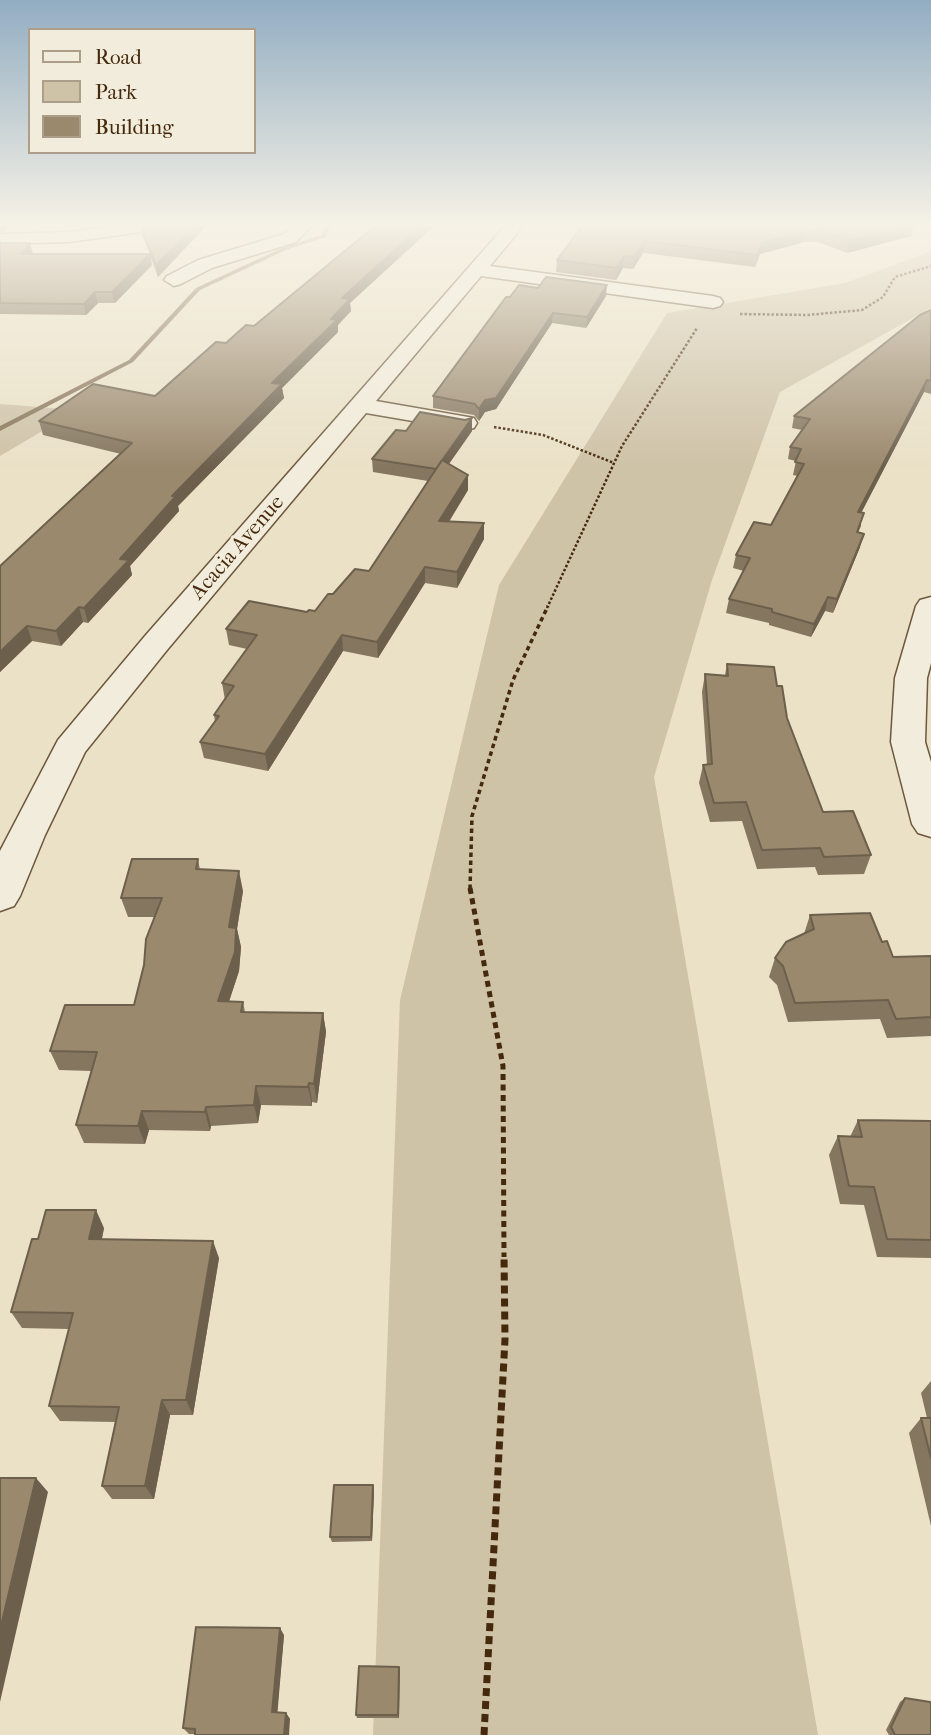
<!DOCTYPE html>
<style>
body{margin:0}
#map{position:relative;width:931px;height:1735px;overflow:hidden;background:#eae1c7;font-family:"IM FELL French Canon",serif}
canvas{display:block}
.legend{position:absolute;left:28px;top:28px;width:228px;height:126px;box-sizing:border-box;background:#f1ecdb;border:2px solid #ac9e89;margin:0;padding:9px 12px;list-style:none;font-size:21px;color:#45290d}
.legend li{display:flex;align-items:center;gap:14px;height:35px}
.legend b{width:35px;border:2px solid #ac9e89}
</style>
<div id="map">
<canvas width="931" height="1735"></canvas>
<ul class="legend">
<li><b style="height:9px;background:#f1ecdb"></b>Road</li>
<li><b style="height:19px;background:#cec2a7"></b>Park</li>
<li><b style="height:19px;background:#9b896e"></b>Building</li>
</ul>
</div>
<script>
const context = document.querySelector('canvas').getContext('2d');
context.lineJoin = 'round';
function fillPath(path, color) { context.fillStyle = color; context.fill(path, 'evenodd'); }
const toPath = rows => new Path2D(rows.map(r => 'M' + r).join(''));
function strokePath(path, color, width, dash) { context.strokeStyle = color; context.lineWidth = width; context.lineCap = dash ? 'butt' : 'round'; context.setLineDash(dash || []); context.stroke(path); }
function label(font, color, halo, rows, align = 'center') {
  context.font = font + ' "IM FELL French Canon",serif'; context.lineWidth = 6; context.setLineDash([]); context.textBaseline = 'middle'; context.strokeStyle = halo; context.fillStyle = color; for (const [text, x, y, turn = 0] of rows) {
    context.save(); context.translate(x, y); context.rotate((+turn || 0) * Math.PI / 180); context.textAlign = isNaN(turn) ? turn : align; if (halo) context.strokeText(text, 0, 0); context.fillText(text, 0, 0); context.restore();
  }
}
fillPath(toPath([
 [931,239,931,308,780,392,712,580,654,777,818,1735,373,1735,400,1000,499,585,667,313,845,283,929,252],
 [0,404,78,410,0,456]
]), '#cec2a7');
fillPath(toPath([
 [325,226,330,226,326,237,286,250,200,290,133,362,0,431,0,426,129,360,196,288,282,248,321,235,325,226]
]), '#867257');
const minor = toPath([
 [113,226,158,226,149,231,69,242,0,244,0,234,69,232,113,226],
 [293,226,312,226,296,242,212,268,181,284,174,286,164,280,167,276,198,260,284,234,293,226],
 [505,226,523,226,490,266,713,296,720,298,723,302,720,306,713,308,481,276,376,401,474,418,477,423,474,428,465,430,366,413,167,650,85,752,45,835,20,896,14,906,0,911,0,851,58,740,145,636,505,226],
 [931,597,931,663,927,678,925,742,931,762,931,837,918,833,912,824,891,742,895,678,916,606,920,600,931,597]
]);
strokePath(minor, '#6e573c', 3);
strokePath(toPath([
 [740,314,807,315,862,310,883,297,895,277,931,266],
 [494,427,543,435,614,463],
 [547,608,622,446,697,328]
]), '#45290d', 2.5, [2.5, 2]);
strokePath(toPath([
 [470,889,472,816,513,680,548,606]
]), '#45290d', 3.5, [4.5, 3.5]);
strokePath(toPath([
 [470,888,503,1066,504,1257]
]), '#45290d', 5, [6, 4.5]);
strokePath(toPath([
 [484,1735,505,1339,504,1255]
]), '#45290d', 7, [8, 5]);
fillPath(minor, '#f1ecdb');
fillPath(toPath([
 [140,226,206,226,158,277,150,256,152,265,115,303,98,303,86,315,0,314,0,241,1,243,33,254,150,254,142,235],
 [375,226,434,226,350,303,351,311,338,325,338,332,282,388,284,398,178,506,179,511,130,566,132,575,88,623,83,622,61,646,32,641,0,672,0,566,121,454,43,435,39,421,155,396,226,343,254,326],
 [570,226,914,226,911,236,847,253,818,242,804,242,760,254,755,267,643,253,633,269,623,268,616,280,556,272,557,260,579,229,570,227],
 [606,296,586,328,552,323,496,409,485,412,479,421,474,415,433,408,433,396,510,297],
 [931,310,931,394,924,392,861,512,861,526,858,533,860,547,833,613,825,611,811,637,769,625,769,623,726,613,729,599,744,571,733,568,736,555,771,525,798,476,793,475,796,461,788,459,790,447,802,430,792,428,794,416],
 [472,418,472,431,449,464,468,490,449,522,484,523,484,539,457,588,425,583,378,658,343,651,268,771,204,758,200,742,215,722,214,715,225,700,222,683,247,649,229,645,226,629,315,611,333,594,369,571,428,481,373,472,372,459,406,431],
 [727,664,777,686,787,718,823,812,871,855,864,874,818,875,815,867,757,869,742,821,710,822,699,783,703,765,707,765,702,692,705,674,725,675],
 [198,859,200,870,243,891,237,929,241,947,239,971,229,1001,243,1002,245,1012,323,1013,326,1032,317,1103,312,1102,312,1106,261,1105,258,1123,211,1126,210,1131,149,1130,145,1144,84,1143,76,1125,91,1071,59,1070,50,1051,134,1005,144,965,154,917,128,917,121,898],
 [810,915,882,942,893,957,931,956,931,1036,887,1038,880,1019,788,1022,777,985,769,977,775,958,804,934],
 [858,1120,931,1121,931,1258,877,1257,864,1205,840,1204,829,1155,838,1136,850,1137],
 [104,1228,102,1239,219,1258,193,1415,170,1415,154,1499,112,1499,102,1486,115,1422,60,1421,49,1406,69,1329,22,1328,11,1312,38,1239],
 [931,1381,931,1526,909,1433,921,1418,927,1418,921,1393],
 [373,1485,374,1490,372,1541,332,1542,330,1537],
 [284,1635,277,1712,286,1713,290,1719,195,1734,189,1734,183,1728],
 [399,1667,399,1718,357,1718,356,1715],
 [905,1698,931,1735,889,1735,886,1730,900,1702]
]), '#85765f');
fillPath(toPath([
 [0,226,8,226,6,231,0,232],
 [195,226,206,226,158,277,156,265],
 [421,226,434,226,350,303,351,311,338,325,338,332,282,388,284,398,178,506,179,511,130,566,132,575,88,623,84,608,120,559,172,496,331,319,342,298],
 [911,226,914,226,911,236,847,253,849,241],
 [806,231,804,242,760,254,755,267,757,255,762,243],
 [644,241,643,253,633,269,634,257],
 [30,243,33,254,21,254],
 [150,254,152,265,115,303,112,292],
 [624,256,623,268,616,280,617,268],
 [607,285,606,296,586,328,587,317],
 [95,292,98,303,86,315,84,304],
 [553,313,552,323,496,409,485,412,479,421,479,409],
 [927,380,924,392,855,525,858,512],
 [472,418,472,431,436,482,436,469],
 [468,475,468,490,439,537,439,521],
 [484,523,484,539,457,588,457,572],
 [864,534,860,547,833,613,837,599],
 [425,567,425,583,378,658,377,642],
 [828,597,825,611,811,637,814,624],
 [79,607,83,622,61,646,56,631],
 [27,626,32,641,0,672,0,652],
 [342,635,343,651,268,771,265,754],
 [239,871,243,891,237,929,241,947,239,971,223,1020,218,1001],
 [323,1013,326,1032,317,1103,314,1084],
 [309,1083,312,1102,312,1106,308,1087],
 [256,1086,261,1105,258,1123,254,1105],
 [206,1107,211,1126,210,1131,205,1112],
 [142,1111,149,1130,145,1144,138,1126],
 [96,1210,104,1228,98,1256,89,1239],
 [213,1241,219,1258,193,1415,186,1400],
 [162,1400,170,1415,154,1499,145,1486],
 [36,1478,48,1492,0,1702,0,1630],
 [373,1485,374,1490,372,1541,371,1537],
 [280,1628,284,1635,277,1718,272,1712],
 [399,1667,400,1670,399,1718,398,1715],
 [286,1713,290,1719,289,1735,284,1735]
]), '#6c604d');
const building = toPath([
 [141,226,195,226,156,265,141,226],
 [375,226,421,226,342,298,350,299,331,319,337,320,272,383,282,384,172,496,176,496,120,559,129,560,84,608,79,607,56,631,27,626,0,652,0,566,132,443,39,421,93,384,155,396,216,342,226,343,246,325,254,326,375,226],
 [582,226,911,226,849,241,821,230,806,231,762,243,757,255,644,241,634,257,624,256,617,268,557,260,582,226],
 [0,243,30,243,21,254,150,254,112,292,95,292,84,304,0,303,0,243],
 [546,277,607,285,587,317,553,313,496,398,485,400,479,409,475,404,433,396,506,297,510,297,519,285,538,288,546,277],
 [931,310,931,381,927,380,858,512,864,513,857,532,864,534,837,599,828,597,814,624,772,612,772,609,729,599,750,558,736,555,754,522,771,525,804,464,795,462,801,449,790,447,810,419,794,416,920,315,931,310],
 [420,412,465,420,472,418,436,469,372,459,396,430,406,431,420,412],
 [442,460,468,475,439,521,484,523,457,572,425,567,377,642,342,635,265,754,200,742,219,716,214,715,234,686,222,683,257,635,226,629,249,601,307,612,309,610,315,611,328,594,333,594,355,569,369,571,442,460],
 [727,664,774,667,777,686,782,686,787,718,823,812,853,811,871,855,824,857,820,848,762,850,746,802,714,803,703,765,712,764,705,674,728,676,727,664],
 [132,859,198,859,196,869,239,871,229,927,236,928,235,952,218,1001,243,1002,241,1012,323,1013,314,1084,309,1083,308,1087,256,1086,254,1105,206,1107,205,1112,142,1111,138,1126,76,1125,97,1052,50,1051,65,1005,134,1005,144,965,146,939,162,898,121,898,132,859],
 [870,913,882,942,887,941,893,957,931,956,931,1017,896,1019,888,1000,795,1003,783,966,775,958,786,942,814,929,810,915,870,913],
 [858,1120,931,1121,931,1240,887,1239,874,1187,849,1186,838,1136,862,1137,858,1120],
 [46,1210,96,1210,89,1239,213,1241,186,1400,162,1400,145,1486,102,1486,119,1407,49,1406,73,1313,11,1312,32,1239,38,1239,46,1210],
 [921,1418,931,1418,931,1458,921,1418],
 [0,1478,36,1478,0,1630,0,1478],
 [334,1485,373,1485,371,1537,330,1537,334,1485],
 [196,1627,280,1628,272,1712,286,1713,284,1735,195,1735,195,1729,183,1728,196,1627],
 [359,1666,399,1667,398,1715,356,1715,359,1666],
 [905,1698,930,1702,931,1703,931,1735,895,1735,891,1727,905,1698]
]);
fillPath(building, '#9b896e');
strokePath(building, '#6c604d', 2);
const sky = context.createLinearGradient(0, 0, 0, 468);
sky.addColorStop(0, '#92adc2');
sky.addColorStop(0.48, '#f6f2e6');
sky.addColorStop(1, '#f6f2e600');
context.fillStyle = sky;
context.fillRect(0, 0, 931, 468);
label('21px', '#45290d', '#f1ecdb', [
 ["Acacia Avenue",238,548,-49]
]);
</script>
